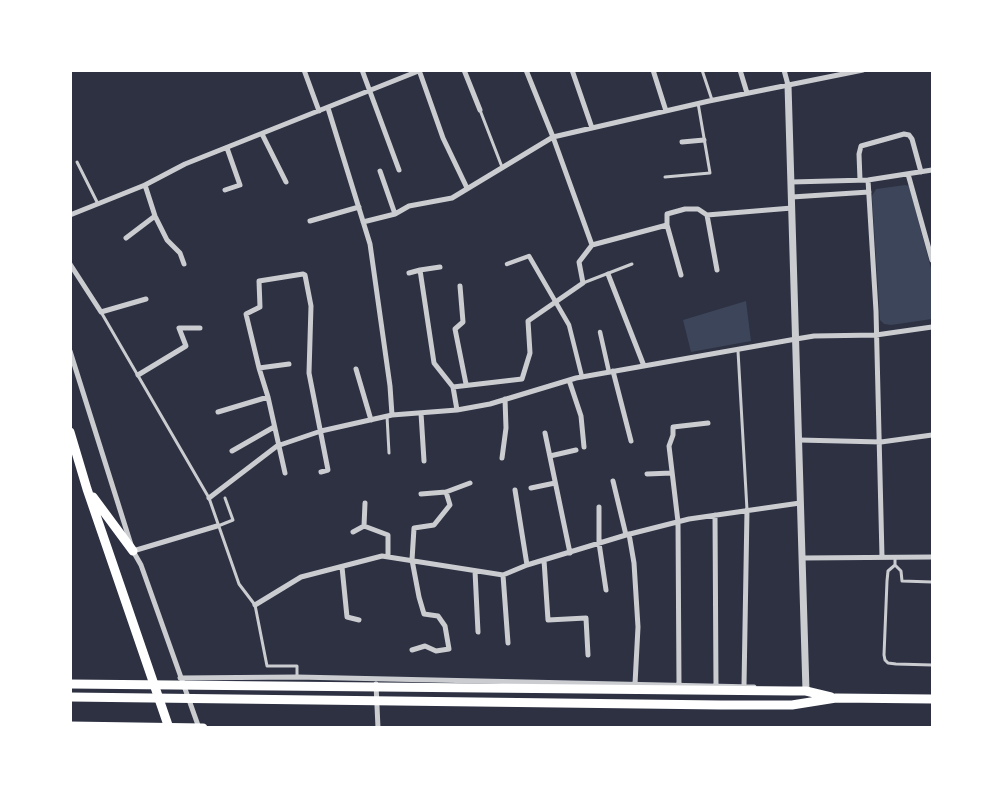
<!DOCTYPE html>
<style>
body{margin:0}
#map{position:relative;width:1003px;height:798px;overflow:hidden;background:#2d3142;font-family:Arial,sans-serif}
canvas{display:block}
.frame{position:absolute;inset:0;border:72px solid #fff;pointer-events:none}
</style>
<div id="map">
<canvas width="1003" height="798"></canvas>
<div class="frame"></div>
</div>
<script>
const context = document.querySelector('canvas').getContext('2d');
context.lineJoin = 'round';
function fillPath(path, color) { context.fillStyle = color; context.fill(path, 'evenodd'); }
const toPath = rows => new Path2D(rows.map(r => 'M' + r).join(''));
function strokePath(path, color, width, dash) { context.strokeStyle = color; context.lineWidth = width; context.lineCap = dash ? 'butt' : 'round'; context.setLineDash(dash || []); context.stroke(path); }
fillPath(toPath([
 [905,185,909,186,932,272,932,319,891,325,884,324,880,320,872,196,876,189],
 [746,301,751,341,691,352,683,320]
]), '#3c4559');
strokePath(toPath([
 [702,70,712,100],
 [480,110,502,167],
 [77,162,98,204],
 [665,177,710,173,698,103],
 [583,283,632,264],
 [101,312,209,498,239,584,255,605,267,666,297,666,297,677],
 [738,351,747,510],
 [387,416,389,453],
 [218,526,233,520,225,498],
 [895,558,895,565,888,571,887,581,884,655,885,660,888,663,896,664,932,665],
 [895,565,901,571,902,581,932,582]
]), '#caccd0', 3);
strokePath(toPath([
 [507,264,529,256,569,325,582,377],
 [600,332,609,372]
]), '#caccd0', 4.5);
strokePath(toPath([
 [304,70,319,111],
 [362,70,399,170],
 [419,70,443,138,467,188],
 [464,70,480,110],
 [526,70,553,137,592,245],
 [572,70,592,128],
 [653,70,666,111],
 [740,70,747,93],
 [784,70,788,85],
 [328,108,370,244,390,386,392,415],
 [262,134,286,182],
 [682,142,704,140],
 [380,171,395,214],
 [908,174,932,260],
 [860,180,859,154,861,146,904,134,909,135,912,139,921,172],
 [868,180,876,311,882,557],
 [791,182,868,180,932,170],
 [145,185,155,216,167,240,180,253,184,264],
 [225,190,240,185,227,148],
 [792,197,869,192],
 [70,215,145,185,185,164,421,70],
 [707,215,717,270],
 [310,221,359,207],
 [363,222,395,214,409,206,452,198,553,137,709,101,863,70],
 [667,225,681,275],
 [126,238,155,216],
 [70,264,101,312,146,299],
 [440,267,420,270,434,363,453,387,457,410],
 [409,273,420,270],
 [608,274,644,366],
 [460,286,463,322,455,329,466,384],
 [70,351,133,551,141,565,199,728],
 [289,364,259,368,246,314,260,307,259,281,303,274,305,275,311,306,309,373,328,470,321,472],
 [259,368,268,397,285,473],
 [356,369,371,420],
 [613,371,631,441],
 [138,375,186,346,179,328,200,328],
 [569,380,581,416,584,447],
 [453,387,522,379,530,353,528,321,583,283,579,262,592,245,667,225,667,214,685,209,698,209,707,215,792,208],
 [218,412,268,397],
 [421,413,424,461],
 [545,433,570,553],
 [799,440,881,442,932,435],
 [232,451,274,427],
 [550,456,576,450],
 [502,458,506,428,505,399],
 [647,474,672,473],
 [613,481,626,535],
 [531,488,555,483],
 [515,490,527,565],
 [421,494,446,492,470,483],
 [209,498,277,446,321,431,392,415,457,410,490,404,576,378,796,339,814,336,876,335,932,327],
 [365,503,364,526,388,535,388,557],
 [599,507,599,543,606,590],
 [715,515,716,686],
 [353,532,364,526],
 [629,534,634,563,638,627,635,684],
 [133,551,217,526],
 [802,558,932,557],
 [544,560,548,620,586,618,588,655],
 [342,567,347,617,359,620],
 [475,571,478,632],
 [503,575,508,643],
 [255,605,301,577,382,556,503,575,527,565,626,535,689,519,800,503],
 [412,650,425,646,436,651,449,649,445,626,438,616,424,614,419,597,412,560,414,528,434,525,450,505,446,492],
 [180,678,297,677,754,687],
 [376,684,378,728],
 [679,685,678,522,669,446,673,435,673,427,708,423],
 [744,686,747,510]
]), '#caccd0', 5);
strokePath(toPath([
 [788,85,806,691]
]), '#caccd0', 7);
strokePath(toPath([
 [70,432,87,489,169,728],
 [93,497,133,551]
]), '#fff', 9);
strokePath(toPath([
 [70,684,792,691,806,691,831,697],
 [70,697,721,705,792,705,836,698,932,699],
 [70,726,203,728]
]), '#fff', 9);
</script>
